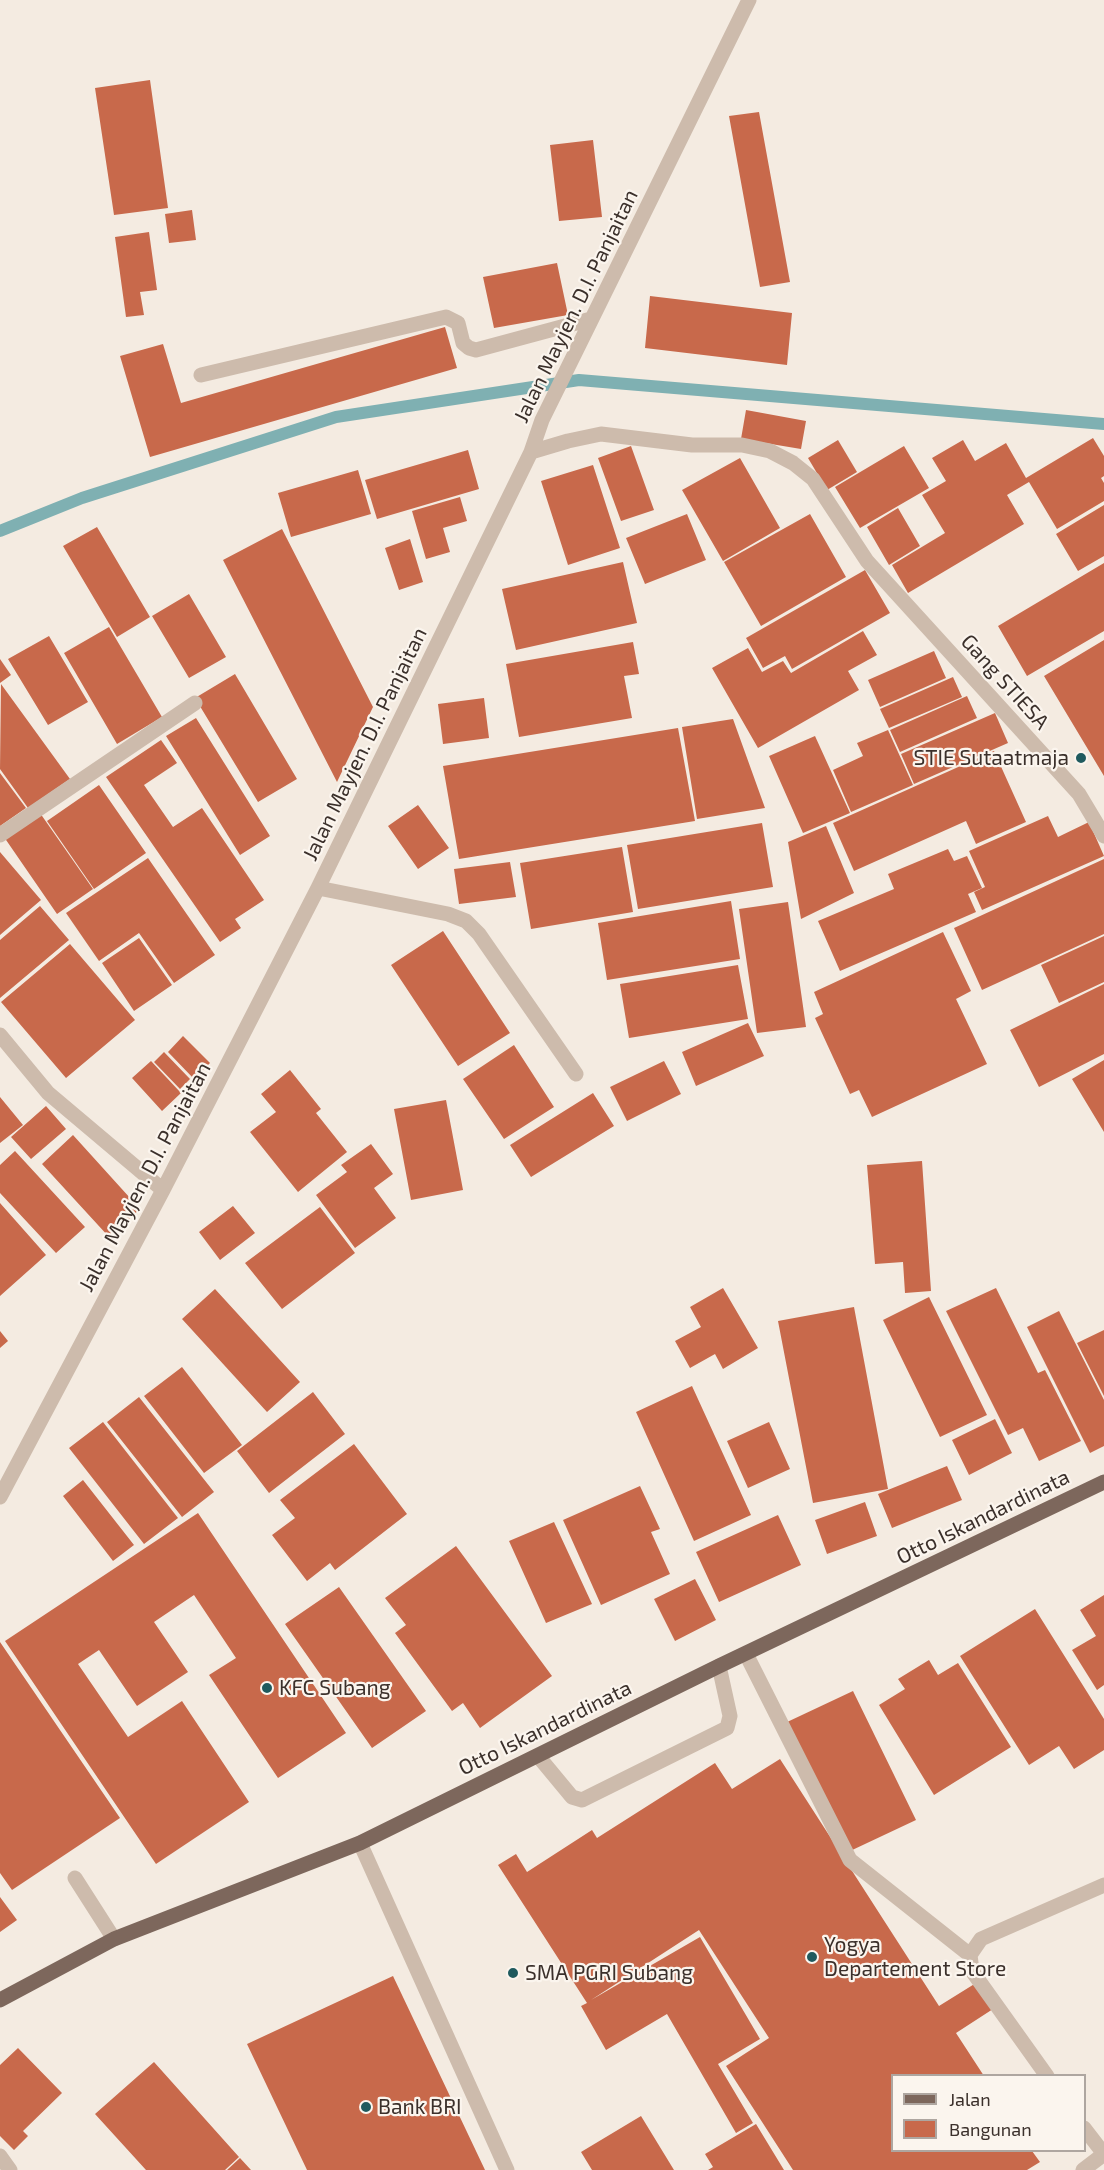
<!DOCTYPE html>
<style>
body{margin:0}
#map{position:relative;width:1104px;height:2170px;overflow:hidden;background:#f4ebe1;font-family:"Exo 2",sans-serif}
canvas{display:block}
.legend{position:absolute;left:891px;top:2074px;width:195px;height:78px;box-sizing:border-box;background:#fbf5ee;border:2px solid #aea6a0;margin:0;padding:8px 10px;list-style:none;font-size:18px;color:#3b302b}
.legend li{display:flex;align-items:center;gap:12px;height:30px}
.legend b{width:30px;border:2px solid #aea6a0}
</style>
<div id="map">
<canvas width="1104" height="2170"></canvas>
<ul class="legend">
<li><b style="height:8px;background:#7d675c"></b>Jalan</li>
<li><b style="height:16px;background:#c8694b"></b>Bangunan</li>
</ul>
</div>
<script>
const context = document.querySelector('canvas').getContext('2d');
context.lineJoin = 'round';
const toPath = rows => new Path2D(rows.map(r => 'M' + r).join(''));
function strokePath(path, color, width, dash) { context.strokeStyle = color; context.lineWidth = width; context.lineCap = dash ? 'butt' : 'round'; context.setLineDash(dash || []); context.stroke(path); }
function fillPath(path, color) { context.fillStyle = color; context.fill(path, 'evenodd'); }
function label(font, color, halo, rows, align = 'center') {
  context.font = font + ' "Exo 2",sans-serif'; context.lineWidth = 4.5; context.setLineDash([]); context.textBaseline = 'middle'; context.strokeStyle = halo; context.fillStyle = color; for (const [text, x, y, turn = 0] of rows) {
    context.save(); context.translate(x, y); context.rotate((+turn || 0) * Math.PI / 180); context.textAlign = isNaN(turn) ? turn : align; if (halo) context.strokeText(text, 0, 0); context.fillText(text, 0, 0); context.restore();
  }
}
strokePath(toPath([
 [0,531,82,498,336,417,579,380,1104,424]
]), '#7fb0b2', 12);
fillPath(toPath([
 [150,80,168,208,114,215,95,88],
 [759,112,790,282,760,287,729,116],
 [593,140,602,217,559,221,550,145],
 [192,210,196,240,169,243,165,214],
 [149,232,157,290,140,292,144,315,126,317,115,237],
 [557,263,568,315,494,328,483,277],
 [650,296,792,313,787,365,645,348],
 [445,327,457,368,150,457,120,356,163,344,181,403],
 [746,410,806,421,801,449,741,439],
 [1093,438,1104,456,1104,476,1101,478,1104,483,1104,501,1057,529,1029,482,1007,495,1024,524,908,593,892,565,945,533,922,495,946,481,932,458,963,440,975,461,1006,443,1026,478],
 [838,440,857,472,827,490,808,458],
 [631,446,654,510,621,521,598,458],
 [904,446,929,488,860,528,835,487],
 [468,450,479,489,377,519,365,480],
 [740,458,780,528,723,561,682,490],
 [593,465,620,548,568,565,541,481],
 [358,470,371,514,291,537,278,493],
 [460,497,467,521,443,528,450,552,426,559,412,511],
 [1104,505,1104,556,1078,571,1056,534],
 [898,508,920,546,889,565,867,527],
 [687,514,706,560,645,584,626,538],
 [810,514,846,577,761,626,724,562],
 [97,527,150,617,117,637,63,546],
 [282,529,373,707,337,782,223,560],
 [410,539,423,582,399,590,385,548],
 [623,562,637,623,516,650,502,589],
 [1104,563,1104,631,1027,676,998,626],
 [865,570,890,613,792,669,785,656,763,668,746,638],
 [189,594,226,657,189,678,152,616],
 [109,627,162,717,117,744,64,653],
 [863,631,877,655,848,671,859,690,758,748,712,668,748,648,762,672,783,661,791,673],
 [49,636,88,702,48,725,8,659],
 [1104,640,1104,776,1044,676],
 [633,642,639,674,624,676,632,718,519,737,506,664],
 [934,651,946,678,880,707,868,680],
 [0,659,11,675,0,683],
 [235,674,297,779,258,802,195,698],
 [953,677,962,697,889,728,880,709],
 [1,684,70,779,28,808,0,769],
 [967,696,977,718,900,752,890,730],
 [484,698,489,738,443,744,438,704],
 [995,713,1008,743,914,784,901,754],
 [196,718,270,836,240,855,166,736],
 [733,719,765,808,697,819,682,727],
 [678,728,695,821,459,859,443,766],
 [888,730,913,785,851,812,833,770,863,756,857,743],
 [815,736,850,813,803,833,769,756],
 [161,740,177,763,144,785,173,827,202,808,264,900,235,919,241,928,220,942,106,777],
 [994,751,1026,822,976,844,966,821,854,871,833,823],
 [0,773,26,808,0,826],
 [99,785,146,853,94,889,47,821],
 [418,805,449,848,418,869,388,826],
 [40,813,93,889,57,914,4,837],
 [1048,816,1058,837,1089,822,1104,856,982,910,974,892,985,887,969,851],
 [762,823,773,887,638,909,627,845],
 [826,826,854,893,801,919,788,842],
 [622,847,633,912,531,929,520,863],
 [948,849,954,861,967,856,982,888,968,894,976,912,840,971,818,921,894,889,888,874],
 [0,852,41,900,0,935],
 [148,858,215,955,174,983,139,933,99,961,66,913],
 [1104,859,1104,934,982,990,954,928],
 [510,862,516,897,459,904,454,869],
 [731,901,740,959,607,980,598,923],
 [788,902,806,1027,757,1033,739,909],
 [40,906,69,940,0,998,0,940],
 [443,931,510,1033,458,1066,391,965],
 [943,932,971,991,956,999,987,1064,872,1117,859,1090,850,1094,815,1018,823,1014,814,992],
 [1104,936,1104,982,1059,1003,1041,965],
 [139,938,172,985,134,1011,102,963],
 [70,944,135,1020,66,1078,1,1002],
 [738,965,748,1019,629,1038,620,984],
 [1104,984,1104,1054,1039,1087,1010,1030],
 [748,1023,764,1056,696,1086,682,1052],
 [183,1036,210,1063,194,1079,168,1052],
 [514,1045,554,1107,504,1139,463,1079],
 [164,1052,190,1079,180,1089,154,1062],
 [1104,1060,1104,1132,1072,1079],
 [151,1061,181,1093,162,1111,132,1078],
 [664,1061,681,1094,627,1121,610,1087],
 [290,1070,321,1109,316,1113,347,1152,298,1192,250,1132,276,1112,261,1094],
 [593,1093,614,1126,531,1177,510,1145],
 [0,1097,23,1125,0,1143],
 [446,1100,463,1190,411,1200,394,1109],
 [46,1106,66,1129,31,1159,11,1137],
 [73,1135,140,1209,109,1237,42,1164],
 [371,1144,393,1174,374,1188,396,1218,355,1248,316,1195,347,1172,341,1165],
 [15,1151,85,1227,56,1253,0,1193,0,1165],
 [922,1161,931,1291,905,1293,903,1262,875,1264,867,1165],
 [0,1203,46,1255,0,1296],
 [233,1206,255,1233,220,1260,199,1232],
 [320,1207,355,1253,282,1309,245,1263],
 [723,1288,758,1348,723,1369,715,1354,690,1368,675,1341,701,1327,690,1307],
 [996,1288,1038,1373,1045,1370,1081,1441,1039,1461,1023,1428,1008,1435,946,1311],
 [215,1289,300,1382,267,1412,182,1319],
 [929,1297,987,1415,940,1437,883,1320],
 [854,1307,888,1489,813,1503,778,1321],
 [1059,1311,1104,1400,1104,1446,1090,1453,1027,1327],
 [1104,1330,1104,1396,1077,1343],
 [0,1331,8,1341,0,1348],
 [182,1367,242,1445,204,1473,144,1396],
 [692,1386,751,1515,694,1541,636,1412],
 [313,1392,345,1434,269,1493,237,1451],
 [139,1397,214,1492,182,1517,107,1422],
 [995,1419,1012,1453,969,1475,952,1440],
 [103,1422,178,1518,144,1544,69,1448],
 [769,1422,790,1469,748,1488,727,1441],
 [354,1444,407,1514,335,1570,330,1563,307,1581,272,1535,295,1518,280,1500],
 [947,1466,962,1500,892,1528,878,1494],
 [83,1480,134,1545,113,1561,63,1496],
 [640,1486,660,1529,651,1532,670,1574,601,1605,563,1520],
 [865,1502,877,1536,827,1554,815,1520],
 [198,1513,346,1733,278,1778,209,1675,236,1658,194,1595,154,1622,188,1672,137,1706,99,1650,78,1664,128,1737,182,1701,249,1802,156,1864,5,1641],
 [778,1515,801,1565,719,1602,696,1552],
 [554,1522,592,1604,546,1623,509,1541],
 [456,1546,552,1676,480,1728,463,1703,452,1711,395,1633,406,1625,385,1598],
 [695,1579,716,1620,675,1641,654,1599],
 [339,1587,426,1711,372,1748,285,1624],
 [1104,1595,1104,1685,1097,1690,1072,1650,1096,1636,1080,1610],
 [1035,1609,1104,1719,1104,1750,1074,1769,1059,1746,1029,1765,960,1656],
 [0,1642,120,1818,12,1890,0,1873],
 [929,1660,938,1675,958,1663,1011,1747,934,1795,879,1705,905,1689,898,1679],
 [853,1691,916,1820,848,1852,785,1723],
 [780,1759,939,2006,976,1983,993,2009,956,2033,984,2076,892,2076,892,2151,1032,2151,1040,2162,1027,2170,793,2170,726,2066,769,2038,699,1930,591,2000,700,1937,760,2039,718,2064,753,2123,736,2133,667,2014,606,2050,581,2006,587,2003,498,1865,516,1854,527,1872,592,1830,597,1838,715,1763,732,1789],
 [0,1897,17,1920,0,1932],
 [393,1976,485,2170,307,2170,247,2044],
 [18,2048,62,2093,23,2131,28,2136,14,2150,0,2136,0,2065],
 [154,2062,239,2157,225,2170,146,2170,95,2114],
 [641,2116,674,2170,592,2170,581,2152],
 [756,2124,784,2170,708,2170,713,2167,705,2154],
 [240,2158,251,2170,227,2170]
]), '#c8694b');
strokePath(toPath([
 [746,1654,850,1860,970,1955],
 [538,1756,572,1797,582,1800,727,1728,730,1716,719,1666],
 [360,1843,507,2170],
 [75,1878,114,1939],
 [1047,2076,972,1971,970,1955,981,1939,1104,1885],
 [1084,2128,1104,2154]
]), '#cdbbac', 15);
strokePath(toPath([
 [201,375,446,317,458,323,463,343,469,348,476,350,591,319],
 [531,452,568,441,601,434,692,445,742,445,770,451,793,463,813,479,867,561,1079,794,1104,836],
 [0,835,195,703],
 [318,888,448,914,466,921,479,934,576,1074],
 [0,1035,48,1093,163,1190],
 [0,1497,163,1190,318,888,531,452,542,420,749,0],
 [0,2156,10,2170],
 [1083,2170,1104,2154]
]), '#cdbbac', 15);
strokePath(toPath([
 [0,2000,114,1939,360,1843,719,1666,1104,1482]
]), '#7d675c', 15);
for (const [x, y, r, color] of [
 [1081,758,6,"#1f5a5e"],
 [267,1688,6,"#1f5a5e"],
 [812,1957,6,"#1f5a5e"],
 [513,1973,6,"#1f5a5e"],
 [366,2107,6,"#1f5a5e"]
]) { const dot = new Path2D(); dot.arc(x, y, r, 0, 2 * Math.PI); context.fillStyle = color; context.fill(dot); strokePath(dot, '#fbf5ee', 2); }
label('21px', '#3b302b', '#fbf5ee', [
 ["Jalan Mayjen. D.I. Panjaitan",576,306,-64],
 ["Gang STIESA",1005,682,48],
 ["Jalan Mayjen. D.I. Panjaitan",365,744,-64],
 ["Jalan Mayjen. D.I. Panjaitan",145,1177,-62],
 ["Otto Iskandardinata",983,1517,-26],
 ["Otto Iskandardinata",545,1728,-26]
]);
label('21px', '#3b302b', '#fbf5ee', [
 ["STIE Sutaatmaja",1069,758,"right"],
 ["KFC Subang",279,1688],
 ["Yogya",824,1945],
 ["Departement Store",824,1969],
 ["SMA PGRI Subang",525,1973],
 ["Bank BRI",378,2107]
], 'left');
</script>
